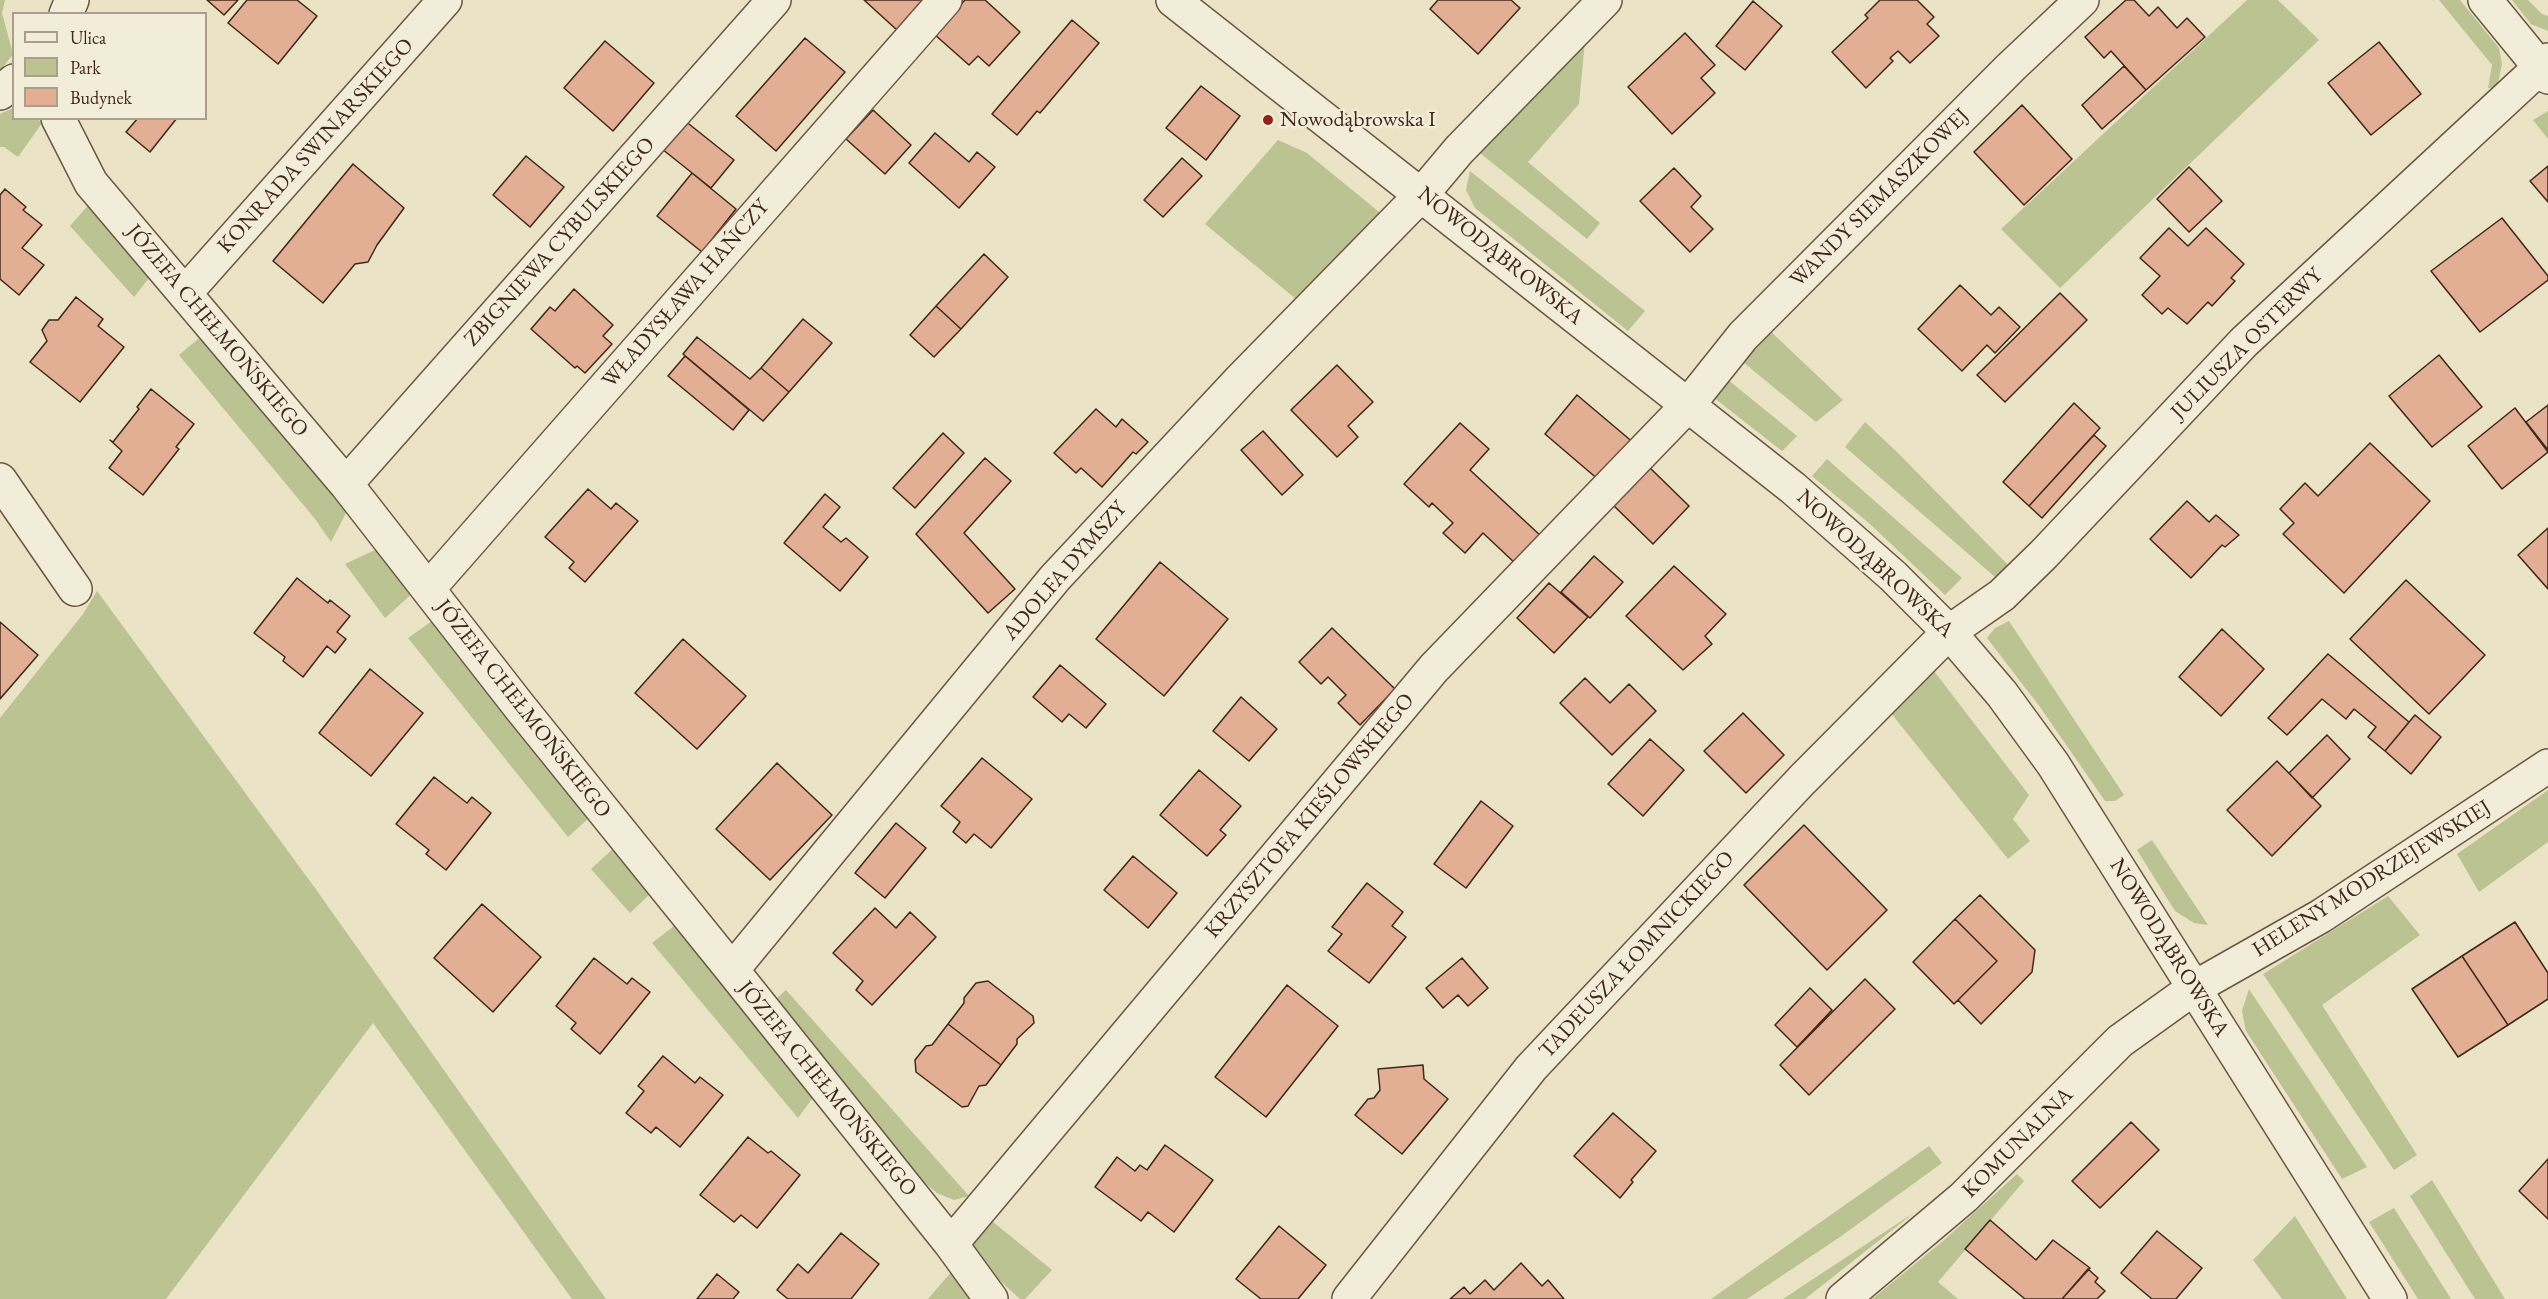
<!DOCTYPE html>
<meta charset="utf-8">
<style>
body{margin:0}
#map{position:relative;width:2548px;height:1299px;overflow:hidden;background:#ebe3c5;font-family:"EB Garamond",serif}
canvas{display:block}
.legend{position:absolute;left:12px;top:12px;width:195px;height:108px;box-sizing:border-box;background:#f2edd9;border:2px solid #ac9e8d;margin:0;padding:8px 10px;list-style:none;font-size:18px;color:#42271a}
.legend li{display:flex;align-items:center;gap:12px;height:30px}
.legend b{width:30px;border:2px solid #ac9e8d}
</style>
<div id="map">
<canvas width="2548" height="1299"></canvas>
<ul class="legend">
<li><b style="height:8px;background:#f2edd9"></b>Ulica</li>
<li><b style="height:16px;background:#bbc392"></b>Park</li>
<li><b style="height:16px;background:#e2af94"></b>Budynek</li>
</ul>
</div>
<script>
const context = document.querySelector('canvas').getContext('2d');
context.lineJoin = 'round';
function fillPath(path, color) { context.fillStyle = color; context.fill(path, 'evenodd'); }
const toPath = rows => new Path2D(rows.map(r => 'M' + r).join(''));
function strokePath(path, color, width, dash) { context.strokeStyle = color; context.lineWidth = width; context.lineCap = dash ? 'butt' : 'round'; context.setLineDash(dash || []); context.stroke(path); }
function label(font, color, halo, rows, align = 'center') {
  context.font = font + ' "EB Garamond",serif'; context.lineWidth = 5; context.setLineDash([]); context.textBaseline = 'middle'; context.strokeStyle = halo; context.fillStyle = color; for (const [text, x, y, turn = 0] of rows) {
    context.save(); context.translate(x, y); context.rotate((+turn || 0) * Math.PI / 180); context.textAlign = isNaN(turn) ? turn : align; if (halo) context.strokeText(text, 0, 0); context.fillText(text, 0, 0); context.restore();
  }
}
fillPath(toPath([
 [0,0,5,0,2,13,13,54,0,71],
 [2247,0,2278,0,2319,40,2060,288,2001,229],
 [2439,0,2460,0,2499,48,2502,64,2497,88,2488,88,2492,65],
 [2512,0,2528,0,2542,14,2548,16,2548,31,2531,24],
 [1585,40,1579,104,1528,162,1600,223,1587,239,1480,153],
 [13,108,14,118,37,119,42,123,18,157,4,147,0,147,0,114],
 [2548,111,2548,139,2533,120],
 [1278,140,1307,153,1384,216,1302,304,1205,224],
 [1470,171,1645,311,1628,331,1475,208,1466,190],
 [92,201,153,273,134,297,70,226],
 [1767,328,1843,400,1816,422,1738,358],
 [204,334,347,511,331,542,315,519,179,355],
 [1727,379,1797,436,1782,451,1713,397],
 [1865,422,1897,452,2015,572,2007,577,1995,577,1845,447],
 [1827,459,1962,578,1945,595,1870,524,1812,476],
 [377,549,414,592,385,618,345,564],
 [97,591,315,888,606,1299,572,1299,373,1023,166,1299,0,1299,0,718,83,614],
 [435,619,590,817,568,837,408,638],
 [2009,621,2124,795,2115,801,2105,801,2040,707,1987,638,1995,628],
 [1934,671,2029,795,2013,819,2030,841,2008,859,1890,712,1920,682],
 [2548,790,2548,842,2479,892,2457,854],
 [2152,840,2208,925,2194,923,2175,911,2137,850],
 [615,847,651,893,630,913,591,869],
 [2388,896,2420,935,2322,1005,2417,1155,2394,1170,2263,974],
 [674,926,814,1096,798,1118,652,943],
 [2249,989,2367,1167,2342,1179,2246,1031,2242,1011],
 [786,990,969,1196,954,1200,937,1193,918,1177,777,998],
 [1929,1146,1942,1163,1840,1237,1747,1299,1711,1299],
 [2017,1174,2024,1181,1938,1282,1958,1299,1872,1299,1943,1241],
 [2432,1180,2505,1299,2475,1299,2410,1196],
 [2394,1208,2451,1299,2418,1299,2369,1222],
 [1915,1212,1805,1299,1783,1299,1807,1283],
 [2295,1216,2347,1299,2282,1299,2253,1260],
 [987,1217,1052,1270,1025,1299,1020,1299,970,1253,969,1241],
 [952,1271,972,1299,928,1299]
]), '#bbc392');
const building = toPath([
 [207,0,238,0,224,15,207,0],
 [247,0,297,0,317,16,278,64,228,23,247,0],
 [864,0,926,0,898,31,864,0],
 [965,0,985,0,1020,32,989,66,978,56,969,65,934,34,965,0],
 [1438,0,1511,0,1520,8,1478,54,1430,9,1438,0],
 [1880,0,1917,0,1934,17,1927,24,1939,36,1910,63,1898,51,1890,58,1893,61,1866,88,1832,52,1868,18,1865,15,1880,0],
 [2126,0,2134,0,2149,16,2158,7,2177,28,2187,18,2205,37,2146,90,2111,51,2104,58,2085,37,2126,0],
 [1753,1,1782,26,1745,70,1716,46,1753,1],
 [1072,20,1099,43,1040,113,1037,111,1017,135,992,114,1072,20],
 [1685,33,1715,65,1701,78,1715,93,1672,134,1628,87,1685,33],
 [805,38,845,72,776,151,736,116,805,38],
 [605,41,654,83,613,131,564,88,605,41],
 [2379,42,2421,94,2371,135,2328,83,2379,42],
 [2124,66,2146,90,2102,129,2082,105,2124,66],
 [1201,86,1240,116,1206,160,1166,128,1201,86],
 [2022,105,2072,159,2024,205,1974,152,2022,105],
 [873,110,911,145,885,174,846,139,873,110],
 [138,118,177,118,150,152,126,132,138,118],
 [684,120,734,160,711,188,662,149,684,120],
 [935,133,969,162,977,152,995,167,959,208,909,163,935,133],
 [526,156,564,187,530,227,493,195,526,156],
 [1182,158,1202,176,1163,217,1144,200,1182,158],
 [353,164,404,208,377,245,368,262,355,264,323,303,273,261,353,164],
 [2548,166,2548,202,2530,181,2548,166],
 [2189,167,2222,201,2189,232,2157,199,2189,167],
 [1674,168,1701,196,1691,207,1713,229,1690,252,1640,201,1674,168],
 [692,173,736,209,702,252,657,216,692,173],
 [5,189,26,207,23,210,42,225,22,248,44,265,19,295,0,279,0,195,5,189],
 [2502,218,2548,276,2548,280,2480,332,2431,271,2502,218],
 [2169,228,2188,246,2206,228,2244,264,2231,278,2235,281,2212,306,2208,302,2187,324,2168,308,2162,314,2142,295,2160,276,2140,258,2169,228],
 [984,254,1008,277,961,329,936,306,984,254],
 [1960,285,1991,315,1999,307,2020,327,1995,353,1987,345,1962,371,1918,329,1960,285],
 [574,289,613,325,603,336,612,344,585,373,577,366,575,368,531,329,550,307,555,311,574,289],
 [2060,293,2087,320,2005,402,1977,375,2060,293],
 [76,297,103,319,98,326,124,347,80,402,30,362,47,341,42,330,49,320,58,320,76,297],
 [936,306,961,329,934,357,910,335,936,306],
 [803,319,832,343,789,392,761,368,803,319],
 [697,337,750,379,761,368,789,392,763,421,683,354,697,337],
 [2439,355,2482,407,2432,447,2389,396,2439,355],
 [685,356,749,410,733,430,668,376,685,356],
 [1337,365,1373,402,1348,426,1358,437,1337,457,1291,410,1337,365],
 [151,389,194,424,176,447,179,449,143,495,109,468,122,451,110,440,113,442,139,409,137,407,151,389],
 [1577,395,1635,444,1600,481,1545,434,1577,395],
 [2074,403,2100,428,2029,506,2003,482,2074,403],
 [2548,405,2548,450,2526,422,2548,405],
 [2515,408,2548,452,2502,489,2468,446,2515,408],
 [1096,409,1116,427,1122,419,1148,442,1136,454,1133,452,1102,487,1081,468,1076,473,1054,453,1096,409],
 [1460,423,1489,449,1470,470,1542,537,1517,565,1483,533,1465,553,1443,533,1453,523,1432,503,1429,507,1404,484,1460,423],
 [1263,431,1303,475,1282,495,1241,450,1263,431],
 [943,433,964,453,915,508,893,488,943,433],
 [2094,435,2106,446,2042,518,2029,506,2094,435],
 [2370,443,2430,501,2344,593,2283,534,2294,523,2280,509,2305,483,2318,496,2370,443],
 [985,458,1011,481,964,533,1015,589,988,613,916,534,985,458],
 [1646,464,1689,506,1653,544,1610,502,1646,464],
 [588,489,611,509,616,503,638,521,585,582,569,568,574,562,545,537,588,489],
 [825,494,840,507,823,527,841,542,846,538,868,557,840,591,784,543,825,494],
 [2187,501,2209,522,2216,515,2239,535,2225,547,2222,545,2191,578,2150,539,2187,501],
 [2548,528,2548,589,2518,555,2548,528],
 [1594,556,1623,582,1590,618,1561,592,1594,556],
 [1160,562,1228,619,1164,696,1096,639,1160,562],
 [1674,566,1726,614,1705,636,1712,644,1683,670,1626,616,1674,566],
 [297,578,328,603,330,600,350,616,337,632,346,639,335,653,327,646,303,677,283,661,285,657,254,633,297,578],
 [2406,580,2485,655,2429,714,2350,639,2406,580],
 [1549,583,1588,617,1554,653,1517,618,1549,583],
 [0,622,38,655,0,699,0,622],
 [1332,628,1395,689,1360,725,1338,703,1346,695,1328,677,1321,684,1299,662,1332,628],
 [2222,629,2264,669,2221,716,2179,677,2222,629],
 [683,639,746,696,697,749,635,693,683,639],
 [2328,654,2409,722,2385,751,2368,737,2376,727,2354,709,2346,719,2322,699,2287,735,2268,718,2328,654],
 [1060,665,1106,704,1086,728,1069,714,1062,722,1033,697,1060,665],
 [370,669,423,713,371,776,319,733,370,669],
 [1585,678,1610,703,1629,684,1656,711,1612,755,1560,703,1585,678],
 [1241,697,1277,729,1249,761,1213,731,1241,697],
 [1743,713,1784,755,1746,793,1704,751,1743,713],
 [2415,715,2441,737,2411,774,2385,751,2415,715],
 [2327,735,2350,759,2312,798,2289,773,2327,735],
 [1650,739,1684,770,1643,816,1608,784,1650,739],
 [982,758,1032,799,991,848,974,834,966,843,953,832,960,822,941,806,982,758],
 [2277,761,2321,806,2272,856,2227,810,2277,761],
 [777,763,832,815,770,880,716,829,777,763],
 [1199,770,1241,806,1220,830,1226,835,1207,856,1160,815,1199,770],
 [434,777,467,803,472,797,491,813,446,870,426,854,429,850,396,824,434,777],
 [1481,801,1513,826,1466,888,1434,864,1481,801],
 [896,823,926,848,885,898,855,873,896,823],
 [1804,825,1887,910,1827,970,1744,885,1804,825],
 [1133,856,1177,893,1148,928,1104,890,1133,856],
 [1367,883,1403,912,1392,926,1406,937,1369,983,1328,951,1342,934,1332,927,1367,883],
 [1980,895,2035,950,2032,972,1981,1024,1958,1000,1997,961,1955,919,1980,895],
 [482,904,541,957,493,1012,434,958,482,904],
 [875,908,896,928,910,912,936,937,872,1005,856,990,863,981,833,953,875,908],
 [1955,919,1997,961,1954,1004,1913,962,1955,919],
 [2515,922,2548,973,2548,999,2508,1025,2462,956,2515,922],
 [2462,956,2508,1025,2458,1057,2412,989,2462,956],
 [594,958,627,984,632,978,650,992,600,1054,571,1029,576,1023,556,1006,594,958],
 [1462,958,1488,988,1468,1006,1458,995,1443,1008,1426,988,1462,958],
 [1865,979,1895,1009,1809,1095,1780,1065,1865,979],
 [988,981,1033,1016,1034,1023,1017,1039,1017,1044,1001,1065,948,1024,964,1003,964,998,976,983,988,981],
 [1287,985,1338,1026,1266,1117,1215,1077,1287,985],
 [1810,988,1832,1010,1797,1047,1775,1025,1810,988],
 [948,1024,1001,1065,986,1085,979,1086,968,1106,962,1107,916,1072,915,1060,926,1046,932,1045,948,1024],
 [663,1056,695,1083,700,1077,723,1095,680,1147,656,1127,651,1133,626,1113,644,1091,638,1086,663,1056],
 [1423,1065,1424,1079,1448,1099,1402,1154,1355,1115,1368,1099,1374,1098,1380,1090,1378,1069,1423,1065],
 [1613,1113,1656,1151,1631,1180,1633,1182,1620,1198,1574,1156,1613,1113],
 [2131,1122,2159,1150,2100,1208,2072,1181,2131,1122],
 [748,1137,768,1153,771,1151,800,1175,757,1228,741,1215,734,1222,700,1195,748,1137],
 [1165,1145,1213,1180,1174,1232,1148,1212,1141,1221,1095,1187,1117,1157,1135,1171,1140,1165,1147,1170,1165,1145],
 [2548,1159,2548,1219,2519,1191,2548,1159],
 [1990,1220,2036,1260,2053,1240,2090,1268,2062,1299,2025,1299,1965,1249,1990,1220],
 [1279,1226,1326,1265,1298,1299,1261,1299,1236,1279,1279,1226],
 [2157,1231,2202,1268,2176,1299,2152,1299,2121,1273,2157,1231],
 [841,1233,879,1264,851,1299,788,1299,777,1290,798,1264,808,1273,841,1233],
 [1521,1263,1542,1286,1548,1280,1564,1299,1450,1299,1464,1287,1470,1294,1485,1280,1494,1290,1521,1263],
 [2088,1269,2098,1278,2095,1282,2105,1291,2097,1299,2062,1299,2088,1269],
 [717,1274,739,1292,733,1299,697,1299,717,1274]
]);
fillPath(building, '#e2af94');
strokePath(building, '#42271a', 1.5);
const minor = toPath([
 [1173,0,1793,488,1893,576,1949,632,2002,694,2053,764,2390,1299],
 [2485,0,2548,77],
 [66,14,72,0],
 [0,93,14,81],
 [58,118,91,183,346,484,519,706,732,970,951,1244,991,1299],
 [186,292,445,0],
 [0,480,75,589],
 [346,484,774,0],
 [428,589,945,0],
 [732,970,1055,578,1241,379,1422,194,1459,150,1605,0],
 [951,1244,1434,668,1688,405,1743,336,2010,68,2082,0],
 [1349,1299,1531,1068,1802,780,1949,632,2002,595,2044,554,2244,342,2548,60],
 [1843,1299,1964,1197,2120,1041,2194,988,2321,916,2548,766]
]);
strokePath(minor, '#6c5645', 36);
strokePath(minor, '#f2edd9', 33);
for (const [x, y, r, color] of [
 [1268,120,6,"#8f2418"]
]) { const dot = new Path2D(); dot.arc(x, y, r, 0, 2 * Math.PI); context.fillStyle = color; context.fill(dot); strokePath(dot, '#f2edd9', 2); }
label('22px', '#42271a', '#f2edd9', [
 ["Nowodąbrowska I",1280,120]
], 'left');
label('22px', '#42271a', '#f2edd9', [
 ["KONRADA SWINARSKIEGO",316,146,-48],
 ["WANDY SIEMASZKOWEJ",1880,198,-45],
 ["ZBIGNIEWA CYBULSKIEGO",560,242,-48],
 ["NOWODĄBROWSKA",1500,256,39],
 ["WŁADYSŁAWA HAŃCZY",686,294,-49],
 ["JÓZEFA CHEŁMOŃSKIEGO",217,331,50],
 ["JULIUSZA OSTERWY",2247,344,-45],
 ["NOWODĄBROWSKA",1875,564,43],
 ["ADOLFA DYMSZY",1065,571,-49],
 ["JÓZEFA CHEŁMOŃSKIEGO",523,709,52],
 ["KRZYSZTOFA KIEŚLOWSKIEGO",1310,816,-50],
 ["HELENY MODRZEJEWSKIEJ",2372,879,-32],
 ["NOWODĄBROWSKA",2169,948,58],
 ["TADEUSZA ŁOMNICKIEGO",1637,955,-47],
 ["JÓZEFA CHEŁMOŃSKIEGO",827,1089,51],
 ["KOMUNALNA",2018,1143,-45]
]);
</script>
